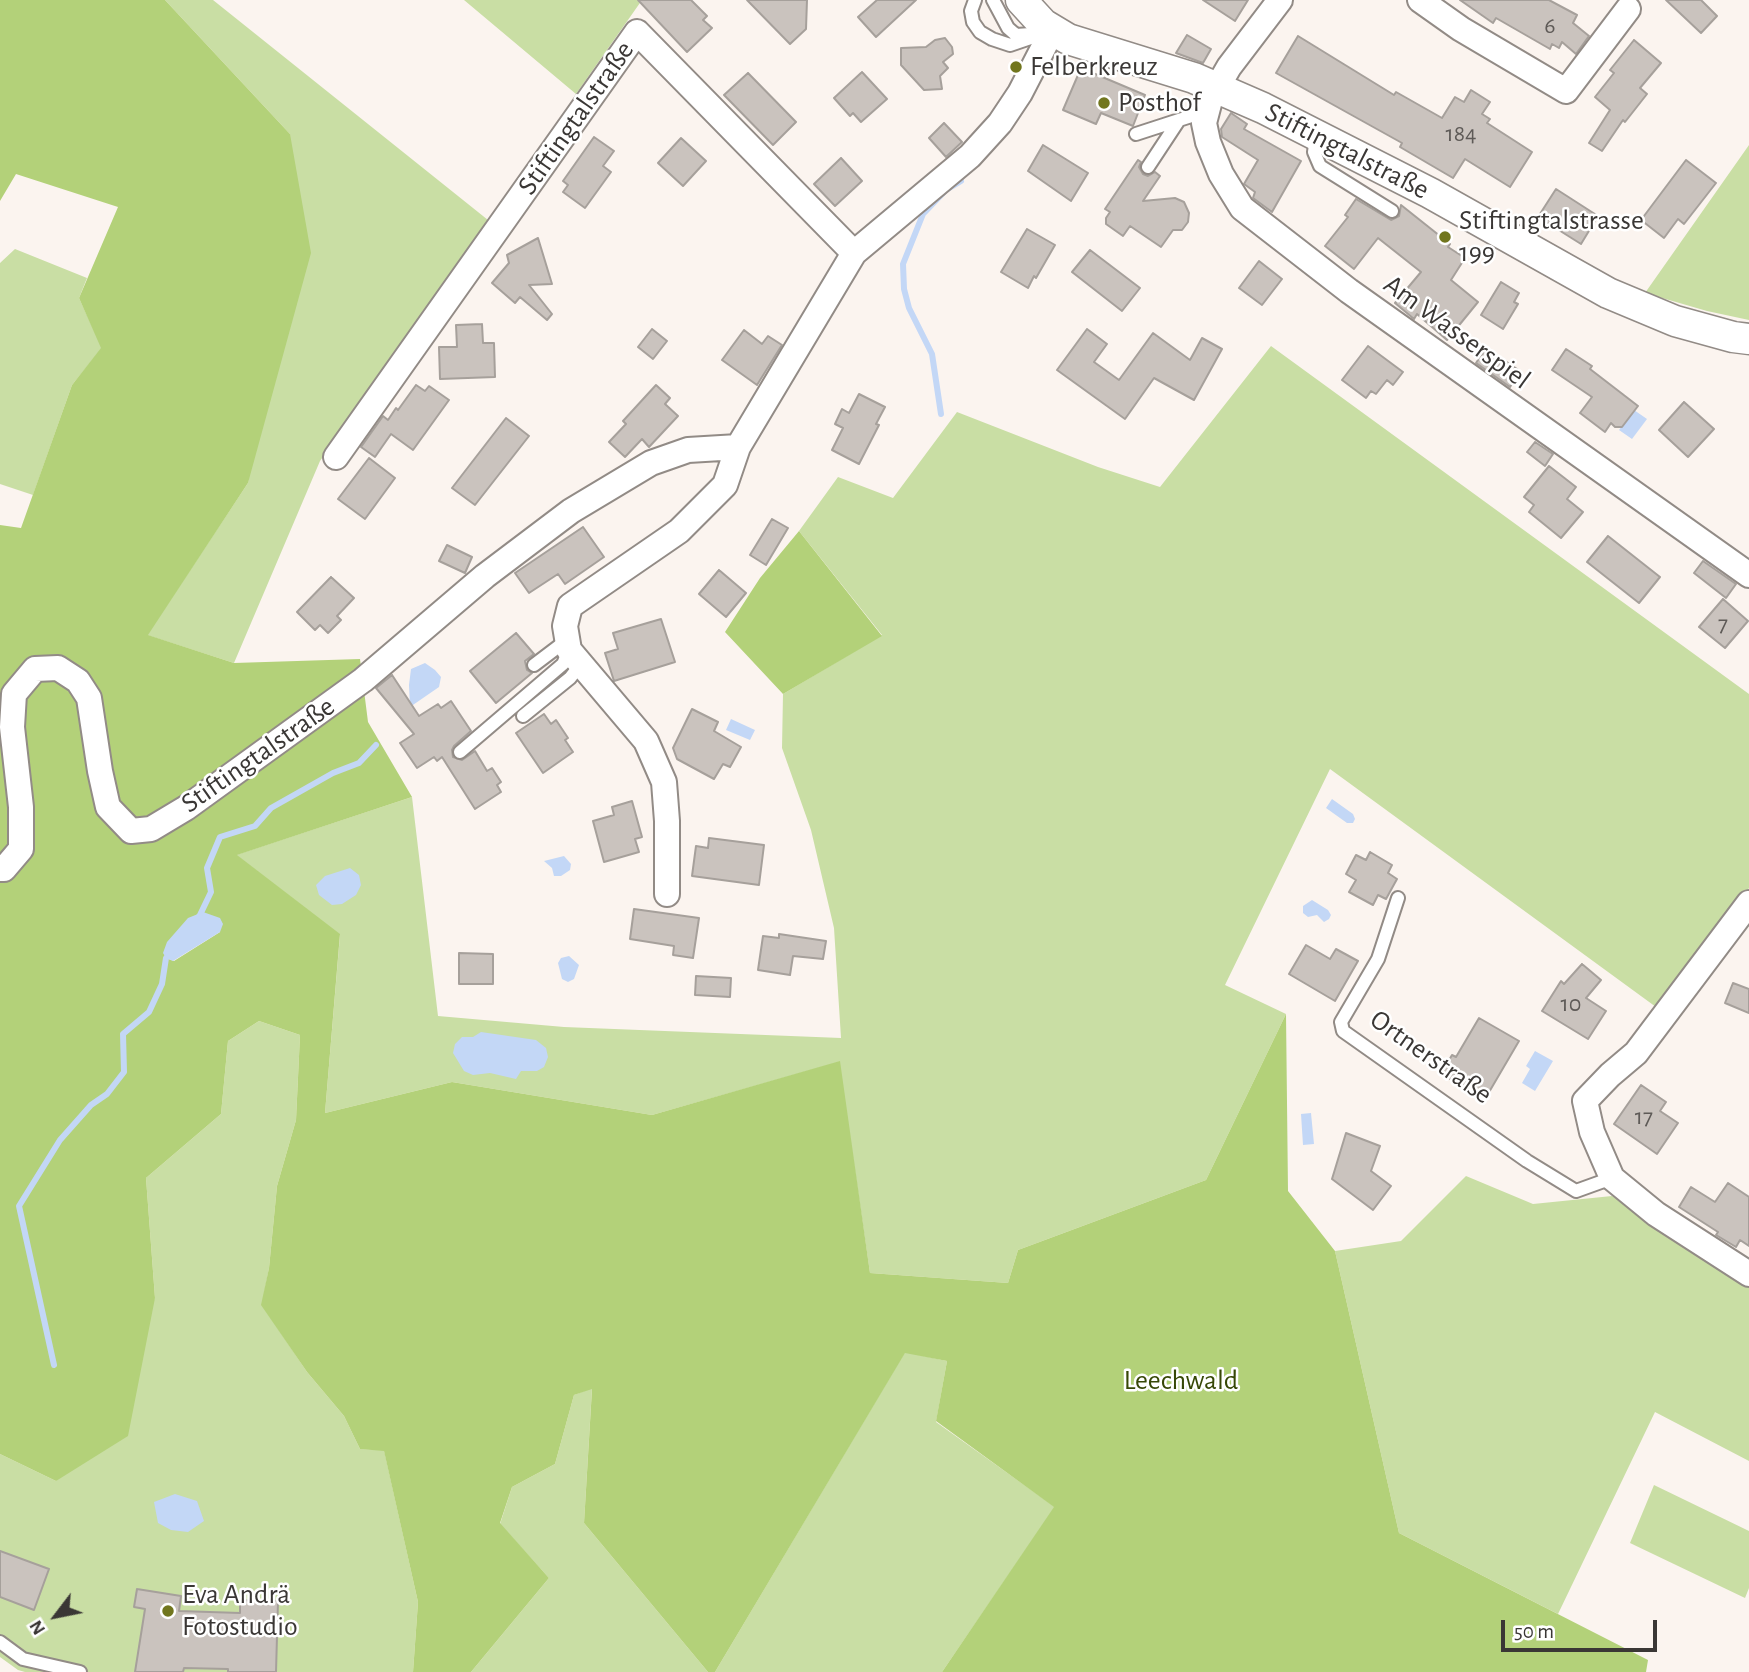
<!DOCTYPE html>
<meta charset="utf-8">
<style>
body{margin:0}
#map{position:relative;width:1749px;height:1672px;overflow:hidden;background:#fbf4ef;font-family:"Alegreya Sans",sans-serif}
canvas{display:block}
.north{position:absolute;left:21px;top:1581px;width:70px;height:70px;-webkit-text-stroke:5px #fff;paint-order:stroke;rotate:238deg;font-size:19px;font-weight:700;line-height:28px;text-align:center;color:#3a3735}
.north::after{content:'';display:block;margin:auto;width:24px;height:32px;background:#3a3735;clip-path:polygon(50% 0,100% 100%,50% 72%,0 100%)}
.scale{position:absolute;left:1501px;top:1620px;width:156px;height:32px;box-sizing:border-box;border:4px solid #3a3735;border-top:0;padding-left:9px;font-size:21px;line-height:24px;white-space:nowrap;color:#3a3735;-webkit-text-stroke:5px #fff;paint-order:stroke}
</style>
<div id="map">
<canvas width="1749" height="1672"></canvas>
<div class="north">N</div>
<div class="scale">50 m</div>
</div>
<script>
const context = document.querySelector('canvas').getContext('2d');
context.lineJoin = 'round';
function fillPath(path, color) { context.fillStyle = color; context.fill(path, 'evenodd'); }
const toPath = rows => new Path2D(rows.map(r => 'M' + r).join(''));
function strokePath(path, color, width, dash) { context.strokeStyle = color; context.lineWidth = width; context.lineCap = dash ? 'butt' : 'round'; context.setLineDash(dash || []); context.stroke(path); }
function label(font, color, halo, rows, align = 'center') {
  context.font = font + ' "Alegreya Sans",sans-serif'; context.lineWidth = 5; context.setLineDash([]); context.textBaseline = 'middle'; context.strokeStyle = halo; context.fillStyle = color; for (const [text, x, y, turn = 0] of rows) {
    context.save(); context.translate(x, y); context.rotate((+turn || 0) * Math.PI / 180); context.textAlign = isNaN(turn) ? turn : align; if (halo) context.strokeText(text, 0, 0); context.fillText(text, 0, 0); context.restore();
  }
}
fillPath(toPath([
 [165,0,213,0,488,220,320,461,234,663,147,635,248,483,290,134],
 [464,0,642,0,576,94],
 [1749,145,1749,320,1707,311,1645,293],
 [15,249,87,278,79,298,102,348,72,385,33,495,0,484,0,263],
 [1271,346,1749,694,1749,888,1656,1007,1330,769,1225,985,1286,1014,1206,1180,1018,1250,1008,1283,870,1273,839,1062,652,1115,452,1082,325,1113,340,935,236,855,412,797,438,1016,564,1027,841,1038,834,928,811,830,782,748,783,694,882,635,799,531,838,477,893,498,957,412,1098,467,1160,487],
 [259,1021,300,1035,296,1120,277,1186,269,1268,262,1305,307,1372,344,1416,360,1449,384,1450,418,1602,413,1672,25,1672,18,1670,0,1657,0,1454,56,1481,155,1298,146,1178,221,1114,228,1041],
 [1466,1176,1533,1204,1612,1196,1749,1282,1749,1461,1655,1412,1558,1614,1399,1533,1335,1251,1401,1241],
 [905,1352,947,1361,936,1422,1055,1507,942,1672,715,1672],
 [592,1388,584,1523,708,1672,471,1672,549,1578,500,1524,512,1487,555,1464,574,1395],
 [1654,1485,1749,1531,1749,1588,1745,1598,1630,1543]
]), '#c9dea4');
fillPath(toPath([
 [0,0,165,0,290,134,311,253,248,483,148,635,234,663,360,659,368,722,412,797,237,855,340,934,325,1113,452,1082,652,1115,840,1061,870,1273,1008,1283,1018,1250,1206,1180,1286,1014,1288,1191,1335,1251,1399,1533,1648,1660,1646,1672,942,1672,1054,1507,936,1421,947,1361,905,1353,715,1672,708,1672,584,1523,592,1389,574,1395,555,1464,512,1487,500,1523,549,1578,471,1672,413,1672,418,1602,384,1451,360,1449,344,1416,307,1372,261,1305,269,1268,277,1186,296,1120,300,1035,259,1021,228,1041,221,1114,146,1178,155,1298,128,1436,56,1481,0,1454,0,525,21,528,72,385,101,348,79,298,118,207,16,174,0,201],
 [201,914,220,932,174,961,166,958,196,915],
 [799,531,882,636,783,694,725,632,760,578]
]), '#b3d179');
fillPath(toPath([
 [1634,410,1647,419,1632,439,1619,430],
 [425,663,435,670,441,677,439,687,410,707,409,685,411,669],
 [731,719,755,730,750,740,726,730],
 [1332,799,1353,814,1355,819,1353,823,1347,823,1326,808],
 [564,856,571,864,570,870,561,876,554,876,552,868,544,861],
 [350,868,359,875,361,885,356,895,342,904,332,905,319,895,316,885,325,876],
 [1312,900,1328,910,1331,915,1329,919,1324,922,1317,915,1308,917,1303,913,1303,906],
 [203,912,220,918,223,924,220,932,173,961,166,958,163,953,167,942,188,918],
 [569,956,579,965,574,979,568,982,562,979,558,963,561,958],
 [481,1032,536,1040,546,1048,548,1057,544,1067,537,1071,521,1071,516,1079,490,1073,473,1075,464,1071,453,1053,455,1044,462,1037,473,1037],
 [1535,1051,1553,1061,1535,1091,1522,1083,1530,1069,1526,1066],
 [1311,1113,1314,1144,1303,1145,1301,1114],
 [175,1494,197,1501,204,1521,188,1532,171,1530,158,1523,154,1502]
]), '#c3d7f6');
strokePath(toPath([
 [941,414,932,354,909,308,904,289,903,264,923,214,946,190,961,181],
 [199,917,211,892,207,868,220,837,255,826,271,808,333,773,359,763,376,745],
 [54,1365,19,1206,60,1140,91,1105,107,1094,124,1072,123,1034,149,1012,162,984,166,958,170,953]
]), '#c3d7f6', 6);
const building = toPath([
 [638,0,691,0,707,16,703,20,712,28,687,52,638,0],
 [747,0,807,0,806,29,790,44,747,0],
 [877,0,916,0,876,37,858,17,877,0],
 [1203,0,1248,0,1235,21,1203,0],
 [1460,0,1549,0,1577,15,1573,23,1589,36,1576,54,1562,42,1559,48,1552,44,1550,49,1496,18,1493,23,1460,0],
 [1666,0,1701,0,1717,16,1701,33,1666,0],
 [1187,35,1211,49,1203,63,1176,53,1187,35],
 [1298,36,1394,95,1396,92,1442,118,1455,97,1464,102,1471,90,1490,102,1482,114,1490,119,1487,123,1532,152,1510,187,1465,159,1453,178,1400,147,1402,143,1276,73,1298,36],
 [945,38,952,47,953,54,943,62,948,68,940,76,942,89,924,90,901,65,901,48,926,47,935,40,945,38],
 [1634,40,1661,63,1640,88,1647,94,1625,122,1623,120,1602,151,1589,143,1610,110,1595,97,1614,73,1610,70,1634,40],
 [1081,68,1145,95,1133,126,1101,113,1096,124,1063,110,1081,68],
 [862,72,887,99,861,122,853,113,850,116,834,98,862,72],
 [748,73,796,122,773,145,724,95,748,73],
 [1231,113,1247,124,1244,129,1301,161,1272,212,1253,198,1255,192,1244,184,1258,160,1222,137,1221,129,1231,113],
 [944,123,962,142,946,157,929,138,944,123],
 [594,137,614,151,603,166,611,172,585,208,563,192,568,185,563,181,594,137],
 [681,138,706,161,683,186,658,163,681,138],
 [1043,145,1088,173,1071,201,1028,171,1043,145],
 [841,158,862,181,835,206,814,184,841,158],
 [1138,160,1141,162,1139,167,1143,174,1148,176,1155,172,1160,176,1143,201,1175,198,1184,202,1189,213,1188,222,1182,230,1173,230,1161,247,1130,226,1123,236,1106,224,1106,218,1110,212,1105,209,1138,160],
 [1686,160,1716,183,1684,224,1678,219,1664,238,1641,220,1686,160],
 [1556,189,1598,216,1581,244,1538,217,1556,189],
 [1356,199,1391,220,1399,216,1401,205,1450,244,1448,247,1465,258,1451,280,1478,302,1447,340,1417,314,1414,319,1395,303,1421,272,1378,238,1354,269,1325,246,1348,217,1345,215,1356,199],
 [1027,229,1055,245,1036,278,1034,276,1028,288,1001,272,1027,229],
 [538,238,552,284,529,285,552,314,547,320,520,297,515,303,492,283,509,263,507,255,538,238],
 [1090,250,1140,288,1122,311,1072,272,1090,250],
 [1259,261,1282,279,1262,305,1239,288,1259,261],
 [1501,282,1519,293,1514,302,1518,304,1503,329,1481,315,1501,282],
 [482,324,483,343,494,343,495,377,440,379,439,347,457,347,456,325,482,324],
 [652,329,667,341,653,359,638,347,652,329],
 [1087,329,1107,344,1094,362,1119,380,1153,333,1190,360,1202,338,1222,349,1194,400,1154,378,1125,419,1057,370,1087,329],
 [744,330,762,344,768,336,782,345,757,385,722,360,744,330],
 [1368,346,1403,372,1393,385,1387,380,1376,394,1371,391,1366,398,1342,380,1368,346],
 [1486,348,1520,371,1510,387,1476,363,1486,348],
 [1566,349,1592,366,1590,369,1638,406,1622,427,1615,427,1611,423,1605,432,1580,413,1592,397,1552,370,1566,349],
 [416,385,425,391,429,386,449,400,413,450,391,434,375,457,361,447,383,416,388,420,396,408,398,410,416,385],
 [656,385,670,398,665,404,678,416,649,447,642,439,625,457,609,442,626,424,623,421,656,385],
 [859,394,885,407,876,424,879,425,859,464,832,450,843,428,835,424,842,409,849,413,859,394],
 [1684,402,1714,429,1688,457,1659,430,1684,402],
 [506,418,529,436,475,505,452,488,506,418],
 [1535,442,1553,454,1545,466,1527,452,1535,442],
 [369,458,395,478,365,519,338,499,369,458],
 [1549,466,1576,487,1567,499,1583,512,1561,538,1529,512,1534,505,1524,497,1549,466],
 [772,519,788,528,766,565,750,555,772,519],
 [583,527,604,557,565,584,558,574,529,593,515,573,583,527],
 [1608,536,1660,577,1639,603,1587,562,1608,536],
 [447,545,472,557,465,573,439,561,447,545],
 [1703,561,1736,584,1726,598,1694,573,1703,561],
 [719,570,746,593,726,617,699,594,719,570],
 [331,577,354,598,337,616,341,620,328,633,320,625,315,630,297,612,331,577],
 [1723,599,1748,621,1725,648,1699,627,1723,599],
 [661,619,675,662,614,681,605,653,618,649,613,633,661,619],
 [516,633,534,654,525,661,527,670,532,673,496,703,470,671,516,633],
 [392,675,419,716,438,704,441,708,451,701,471,731,454,746,452,750,453,757,462,760,475,751,487,771,492,768,501,782,497,785,501,792,475,809,442,757,437,761,434,757,417,768,400,743,414,734,376,688,392,675],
 [692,709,718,722,714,731,741,747,730,767,723,764,714,779,677,759,673,748,692,709],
 [544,714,551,724,556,720,568,738,565,740,573,752,543,773,516,733,544,714],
 [632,801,642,837,635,839,639,852,604,862,593,821,614,815,612,807,632,801],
 [709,838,764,845,759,885,692,876,696,846,708,848,709,838],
 [1370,852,1392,865,1388,873,1397,879,1386,899,1378,895,1373,905,1349,892,1356,880,1346,874,1356,855,1366,860,1370,852],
 [634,909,699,918,693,958,673,955,674,946,630,939,634,909],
 [779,934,826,941,823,959,793,956,790,975,758,970,763,936,779,938,779,934],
 [1306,945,1330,959,1336,949,1358,961,1335,1001,1289,974,1306,945],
 [459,953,493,954,493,984,459,984,459,953],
 [1582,964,1601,980,1586,998,1606,1011,1588,1039,1542,1011,1561,981,1564,984,1582,964],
 [696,976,731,978,730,997,695,995,696,976],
 [1733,983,1749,989,1749,1013,1725,1003,1733,983],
 [1479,1018,1519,1041,1485,1099,1441,1074,1452,1055,1456,1057,1479,1018],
 [1641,1085,1666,1102,1660,1111,1678,1123,1657,1154,1614,1124,1641,1085],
 [1346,1133,1380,1146,1371,1171,1391,1186,1373,1210,1332,1179,1346,1133],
 [1728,1183,1749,1197,1749,1246,1740,1240,1736,1247,1716,1235,1718,1232,1679,1207,1691,1187,1715,1202,1728,1183],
 [0,1551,49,1569,34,1610,0,1597,0,1551],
 [137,1589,181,1596,179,1611,240,1613,240,1600,278,1601,276,1672,228,1672,228,1669,184,1668,183,1672,135,1672,145,1609,134,1607,137,1589]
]);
fillPath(building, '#cac3be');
strokePath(building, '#a6a09b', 2);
const service = toPath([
 [975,0,971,11,973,22,980,32,992,39,1010,45,1048,32],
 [993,0,1008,28,1016,35,1031,34],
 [1136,134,1179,120],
 [1316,137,1314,152,1320,166,1392,211],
 [1148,167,1179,120,1207,111],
 [534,665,567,640],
 [523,716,570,678,581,664],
 [460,752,563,664,569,650],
 [1398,898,1378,959,1341,1022,1343,1031,1527,1161,1576,1191,1612,1178],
 [0,1642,23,1659,80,1672]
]);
const minor = toPath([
 [1280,0,1229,67,1210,100,1204,123,1208,142,1221,174,1242,208,1349,291,1749,575],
 [1420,0,1461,29,1566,91,1628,9],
 [336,457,637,32,854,253],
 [0,869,4,869,21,849,21,807,12,727,14,694,35,669,58,668,78,681,89,698,100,771,108,807,131,831,151,829,186,808,363,680,485,576,571,511,651,463,688,450,738,447],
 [667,894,667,821,664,782,646,741,569,650,565,626,570,606,679,531,725,485,738,447,854,253,970,156,1000,123,1020,93,1052,31],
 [1749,903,1636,1053,1610,1075,1585,1101,1592,1132,1612,1178,1656,1214,1749,1274]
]);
const tertiary = toPath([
 [1021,0,1043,24,1068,39,1194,78,1263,108,1430,193,1608,293,1675,321,1733,337,1749,339]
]);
strokePath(service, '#928b86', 16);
strokePath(minor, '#928b86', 28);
strokePath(tertiary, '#928b86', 33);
strokePath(service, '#fff', 12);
strokePath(minor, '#fff', 24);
strokePath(tertiary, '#fff', 30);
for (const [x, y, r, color] of [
 [1016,67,7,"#71761e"],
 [1104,103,7,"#71761e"],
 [1445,237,7,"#71761e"],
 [168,1611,7,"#71761e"]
]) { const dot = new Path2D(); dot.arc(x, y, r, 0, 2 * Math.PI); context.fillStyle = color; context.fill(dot); strokePath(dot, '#fff', 2.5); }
label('24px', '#5e5a57', null, [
 ["6",1550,26],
 ["184",1461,134],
 ["7",1723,624],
 ["10",1571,1004],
 ["17",1644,1117]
]);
label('28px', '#3a3735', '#fff', [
 ["Felberkreuz",1030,67],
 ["Posthof",1118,103],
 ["Stiftingtalstrasse",1459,221],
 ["199",1459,253],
 ["Eva Andrä",182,1595],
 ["Fotostudio",182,1627]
], 'left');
label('28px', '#3a3735', '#fff', [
 ["Stiftingtalstraße",576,118,-55],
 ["Stiftingtalstraße",1347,151,27],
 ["Am Wasserspiel",1457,332,36],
 ["Stiftingtalstraße",258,755,-35],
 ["Ortnerstraße",1431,1057,35]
]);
label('28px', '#374806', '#fff', [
 ["Leechwald",1181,1381]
]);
</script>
